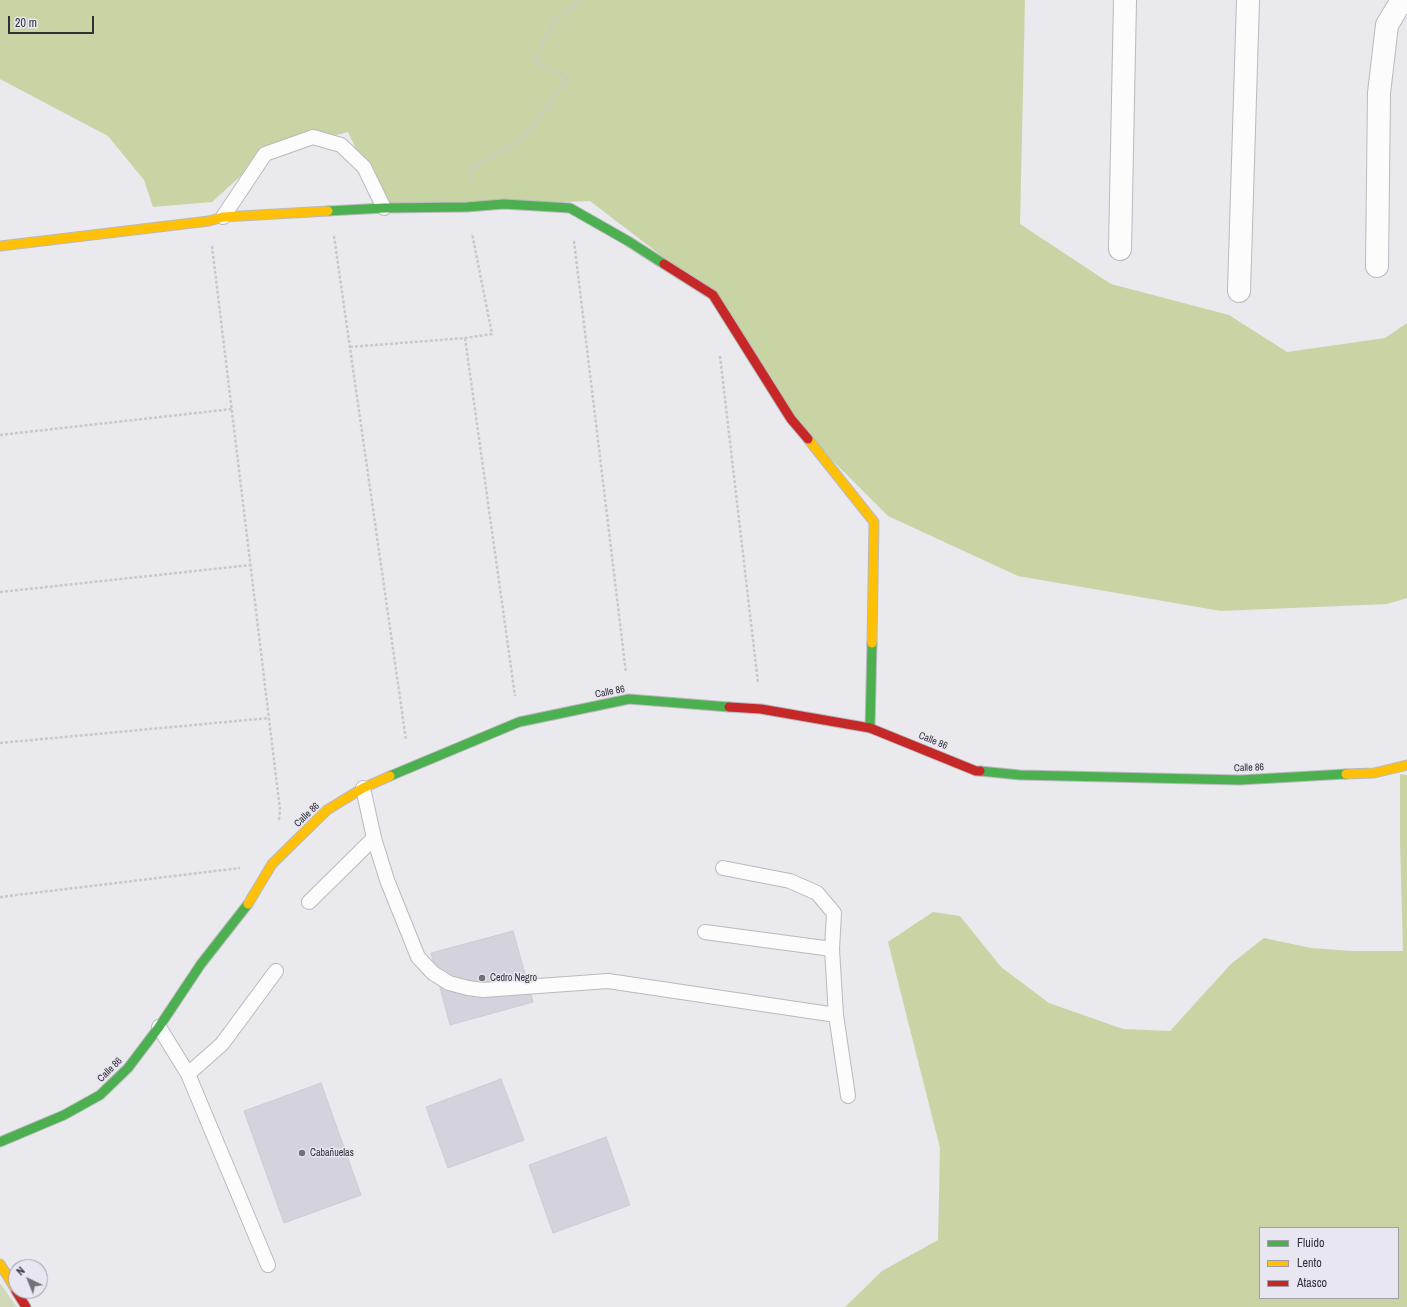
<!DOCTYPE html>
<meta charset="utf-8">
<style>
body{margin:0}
#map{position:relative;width:1407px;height:1307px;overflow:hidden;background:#e9e9ee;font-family:"Archivo Narrow",sans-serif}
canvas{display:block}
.legend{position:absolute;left:1259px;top:1227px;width:140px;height:72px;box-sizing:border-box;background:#e8e6f1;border:1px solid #9f9ea6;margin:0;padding:5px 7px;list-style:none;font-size:12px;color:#313135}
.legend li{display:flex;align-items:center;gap:8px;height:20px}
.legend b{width:20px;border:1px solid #9f9ea6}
.north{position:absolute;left:8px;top:1259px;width:40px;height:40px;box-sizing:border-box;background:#e8e6f1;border:1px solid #9f9ea6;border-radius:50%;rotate:317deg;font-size:11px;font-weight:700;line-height:16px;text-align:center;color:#313135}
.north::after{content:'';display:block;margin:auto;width:14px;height:18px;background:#717176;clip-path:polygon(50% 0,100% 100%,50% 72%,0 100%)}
.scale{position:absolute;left:8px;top:16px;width:86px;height:18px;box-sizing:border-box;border:2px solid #313135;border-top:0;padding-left:5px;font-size:12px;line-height:14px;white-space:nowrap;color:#313135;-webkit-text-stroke:3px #e8e6f1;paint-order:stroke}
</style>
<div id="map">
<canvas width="1407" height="1307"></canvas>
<ul class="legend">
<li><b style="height:5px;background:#4caf50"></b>Fluido</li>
<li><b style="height:5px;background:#ffc107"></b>Lento</li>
<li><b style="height:5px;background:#c62828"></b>Atasco</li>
</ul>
<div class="north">N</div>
<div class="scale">20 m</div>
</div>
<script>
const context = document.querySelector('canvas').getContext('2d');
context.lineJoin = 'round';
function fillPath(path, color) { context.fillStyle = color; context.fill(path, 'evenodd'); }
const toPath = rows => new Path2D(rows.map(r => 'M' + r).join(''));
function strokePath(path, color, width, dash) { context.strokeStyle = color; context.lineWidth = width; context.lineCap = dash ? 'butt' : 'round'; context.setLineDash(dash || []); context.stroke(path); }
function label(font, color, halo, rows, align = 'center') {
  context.font = font + ' "Archivo Narrow",sans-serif'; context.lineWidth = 3; context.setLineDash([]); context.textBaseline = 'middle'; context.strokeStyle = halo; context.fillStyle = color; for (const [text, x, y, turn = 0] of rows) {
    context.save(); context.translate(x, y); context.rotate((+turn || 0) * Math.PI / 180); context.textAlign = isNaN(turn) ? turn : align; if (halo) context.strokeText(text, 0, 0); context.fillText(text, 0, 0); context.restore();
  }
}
fillPath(toPath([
 [0,1283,17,1307,0,1307]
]), '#d1d9ba');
fillPath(toPath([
 [0,0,1025,0,1020,224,1111,284,1229,315,1287,352,1385,338,1407,323,1407,598,1387,604,1221,611,1018,576,888,516,791,419,713,295,590,201,384,208,348,132,265,154,212,202,153,207,144,180,108,136,0,79],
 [1400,774,1407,775,1407,1307,845,1307,882,1271,938,1240,940,1148,888,942,933,912,960,916,1001,967,1049,1003,1123,1029,1170,1031,1231,964,1264,938,1311,948,1351,951,1403,951,1400,842],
 [1260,1228,1398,1228,1398,1298,1260,1298]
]), '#c9d4a5');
const building = toPath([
 [513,931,533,1002,450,1025,431,953,513,931],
 [501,1079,524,1140,448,1168,426,1107,501,1079],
 [321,1083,361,1195,284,1223,244,1111,321,1083],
 [606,1137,630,1205,553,1233,529,1165,606,1137]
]);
fillPath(building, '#d3d2dd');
strokePath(building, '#cdccd1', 1);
const lane = toPath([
 [223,217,265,154,313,137,341,145,364,167,384,208],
 [363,788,374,838,387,880,418,957,433,973,449,983,468,988,483,990,608,981,836,1015,848,1096],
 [723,868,790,881,817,893,834,913,832,949],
 [309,902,374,838],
 [705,932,832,949,836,1015],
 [159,1027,188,1074,268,1265],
 [188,1074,222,1044,276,971]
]);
const street = toPath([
 [1120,249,1125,0],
 [1377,266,1379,93,1387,25,1402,0],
 [1239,291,1248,0]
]);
const fast = toPath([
 [328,211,384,208,467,207,504,204,570,208,628,241,664,264],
 [870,728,872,643],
 [980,771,1020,775,1240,780,1346,774],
 [390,776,519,722,629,699,729,707],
 [0,1142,64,1115,100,1095,128,1068,159,1027,201,964,248,904]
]);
const slow = toPath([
 [0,246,209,221,223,217,328,211],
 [808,439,874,522,872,643],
 [1346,774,1374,773,1407,765],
 [248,904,272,864,327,810,363,788,390,776],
 [0,1264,16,1290]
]);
const jam = toPath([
 [664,264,713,295,791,419,808,439],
 [729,707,761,709,870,728,976,771,980,771],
 [16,1291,26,1307]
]);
strokePath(lane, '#bab9be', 16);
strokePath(street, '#bab9be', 24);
strokePath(fast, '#bab9be', 11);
strokePath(slow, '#bab9be', 11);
strokePath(jam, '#bab9be', 11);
strokePath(toPath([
 [472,181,469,170,524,137,568,78,534,61,552,24,581,0],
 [334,236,406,740],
 [574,241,626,673],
 [212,246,280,810,279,820],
 [465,338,515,696],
 [350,347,465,338,492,334,472,233],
 [720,356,758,683],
 [0,435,232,409],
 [0,592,251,565],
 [0,743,269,718],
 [0,897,240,868]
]), '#c9c9cb', 2.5, [3, 2]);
strokePath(lane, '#fcfcfc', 14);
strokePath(street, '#fcfcfc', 22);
strokePath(fast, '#4caf50', 9);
strokePath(slow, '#ffc107', 9);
strokePath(jam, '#c62828', 9);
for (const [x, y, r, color] of [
 [482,978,4,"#717176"],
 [302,1153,4,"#717176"]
]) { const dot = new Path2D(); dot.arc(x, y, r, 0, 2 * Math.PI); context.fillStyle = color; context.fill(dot); strokePath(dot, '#e8e6f1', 1.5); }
label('10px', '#313135', '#e8e6f1', [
 ["Calle 86",610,692,-11],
 ["Calle 86",933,741,22],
 ["Calle 86",1249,768,-2],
 ["Calle 86",307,815,-44],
 ["Calle 86",110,1070,-45]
]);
label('10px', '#313135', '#e8e6f1', [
 ["Cedro Negro",490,978],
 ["Cabañuelas",310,1153]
], 'left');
</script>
